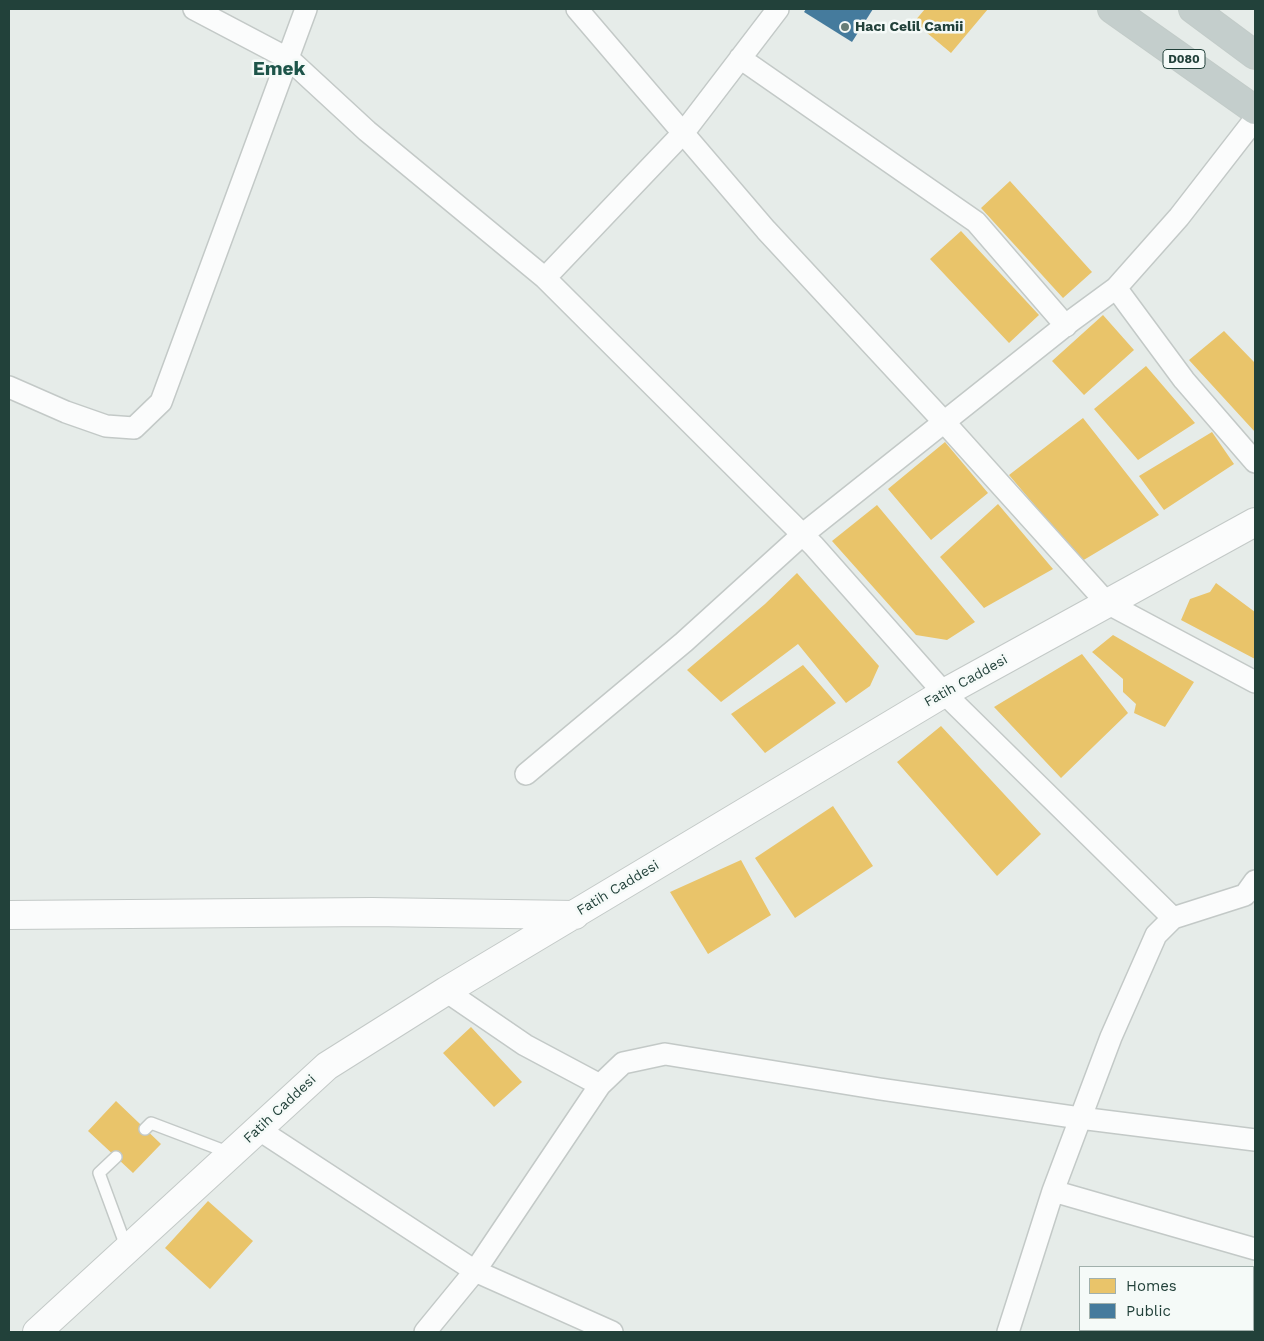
<!DOCTYPE html>
<meta charset="utf-8">
<style>
body{margin:0}
#map{position:relative;width:1264px;height:1341px;overflow:hidden;background:#e6ece9;font-family:"Work Sans",sans-serif}
canvas{display:block}
.frame{position:absolute;inset:0;border:10px solid #22413a;pointer-events:none}
.legend{position:absolute;left:1079px;top:1266px;width:175px;height:65px;box-sizing:border-box;background:#f5faf8;border:1px solid #a1b0ac;margin:0;padding:6px 9px;list-style:none;font-size:15px;color:#22413a}
.legend li{display:flex;align-items:center;gap:10px;height:25px}
.legend b{width:25px;border:1px solid #a1b0ac}
</style>
<div id="map">
<canvas width="1264" height="1341"></canvas>
<div class="frame"></div>
<ul class="legend">
<li><b style="height:14px;background:#e9c46a"></b>Homes</li>
<li><b style="height:14px;background:#457b9d"></b>Public</li>
</ul>
</div>
<script>
const context = document.querySelector('canvas').getContext('2d');
context.lineJoin = 'round';
function fillPath(path, color) { context.fillStyle = color; context.fill(path, 'evenodd'); }
const toPath = rows => new Path2D(rows.map(r => 'M' + r).join(''));
function strokePath(path, color, width, dash) { context.strokeStyle = color; context.lineWidth = width; context.lineCap = dash ? 'butt' : 'round'; context.setLineDash(dash || []); context.stroke(path); }
function label(font, color, halo, rows, align = 'center') {
  context.font = font + ' "Work Sans",sans-serif'; context.lineWidth = 5; context.setLineDash([]); context.textBaseline = 'middle'; context.strokeStyle = halo; context.fillStyle = color; for (const [text, x, y, turn = 0] of rows) {
    context.save(); context.translate(x, y); context.rotate((+turn || 0) * Math.PI / 180); context.textAlign = isNaN(turn) ? turn : align; if (halo) context.strokeText(text, 0, 0); context.fillText(text, 0, 0); context.restore();
  }
}
fillPath(toPath([
 [925,9,988,9,951,53,914,22],
 [1010,181,1092,272,1063,298,981,208],
 [961,231,1039,315,1009,343,930,259],
 [1103,315,1134,350,1084,395,1052,361],
 [1224,331,1255,363,1255,432,1189,360],
 [1146,366,1195,423,1138,460,1094,409],
 [1083,418,1159,515,1082,561,1009,475],
 [1212,432,1234,464,1164,510,1139,476],
 [945,442,988,493,931,540,888,489],
 [998,504,1053,569,984,608,940,557],
 [877,505,975,622,947,640,916,635,832,541],
 [797,573,879,666,870,686,846,703,798,644,721,702,687,670,765,604],
 [1216,583,1255,612,1255,659,1181,620,1190,599,1210,592],
 [1113,635,1194,682,1165,727,1134,713,1136,704,1123,692,1123,679,1092,652],
 [1082,654,1128,713,1061,778,994,707],
 [803,665,836,703,765,753,731,714],
 [941,726,1041,834,997,876,897,762],
 [833,806,873,866,795,918,755,858],
 [741,860,771,915,708,954,670,892],
 [471,1027,522,1082,494,1107,443,1053],
 [116,1101,161,1144,133,1173,88,1131],
 [208,1201,253,1241,210,1289,165,1248]
]), '#e9c46a');
fillPath(toPath([
 [806,9,873,9,852,42,804,12]
]), '#457b9d');
const service = toPath([
 [145,1129,151,1123,230,1153],
 [116,1157,99,1173,127,1249]
]);
const minor = toPath([
 [194,9,289,59,367,131,545,278,814,546,944,693,1173,918],
 [577,9,766,230,945,423,1107,603,1255,682],
 [740,58,976,222,1066,326],
 [545,278,684,132,778,9],
 [1116,288,1184,380,1255,462],
 [9,387,66,412,106,426,134,428,161,402,306,9],
 [526,774,684,642,802,535,1071,321,1116,288,1179,217,1255,119],
 [446,991,525,1045,600,1085],
 [258,1129,475,1271,612,1332],
 [1053,1191,1255,1249],
 [425,1332,475,1271,600,1085,623,1063,665,1054,880,1089,1080,1118,1255,1140],
 [1008,1332,1053,1191,1111,1037,1156,935,1173,918,1245,895,1255,881]
]);
const tertiary = toPath([
 [9,915,372,912,575,915],
 [37,1332,327,1066,446,991,944,693,1255,522]
]);
const trunk = toPath([
 [1112,9,1255,110],
 [1193,9,1255,55]
]);
strokePath(service, '#c3c9c7', 14);
strokePath(minor, '#c3c9c7', 24);
strokePath(tertiary, '#c3c9c7', 30);
strokePath(trunk, '#c2cbc8', 30);
strokePath(service, '#fbfcfc', 11);
strokePath(minor, '#fbfcfc', 21);
strokePath(tertiary, '#fbfcfc', 28);
strokePath(trunk, '#c4cecc', 28);
for (const [x, y, r, color] of [
 [845,27,5,"#677d77"]
]) { const dot = new Path2D(); dot.arc(x, y, r, 0, 2 * Math.PI); context.fillStyle = color; context.fill(dot); strokePath(dot, '#f5faf8', 2); }
for (const [x, y, w] of [
 [1184,59,42]
]) { const box = new Path2D(); box.roundRect(x - w / 2, y - 9.5, w, 19, 4); context.fillStyle = '#f5faf8'; context.fill(box); strokePath(box, '#22413a', 1); }
label('bold 12px', '#22413a', null, [
 ["D080",1184,59]
]);
label('bold 14px', '#22413a', '#f5faf8', [
 ["Hacı Celil Camii",855,27]
], 'left');
label('14px', '#22413a', '#f5faf8', [
 ["Fatih Caddesi",966,681,-29],
 ["Fatih Caddesi",618,888,-31],
 ["Fatih Caddesi",280,1109,-43]
]);
label('bold 19px', '#1d5449', '#f5faf8', [
 ["Emek",279,69]
]);
</script>
